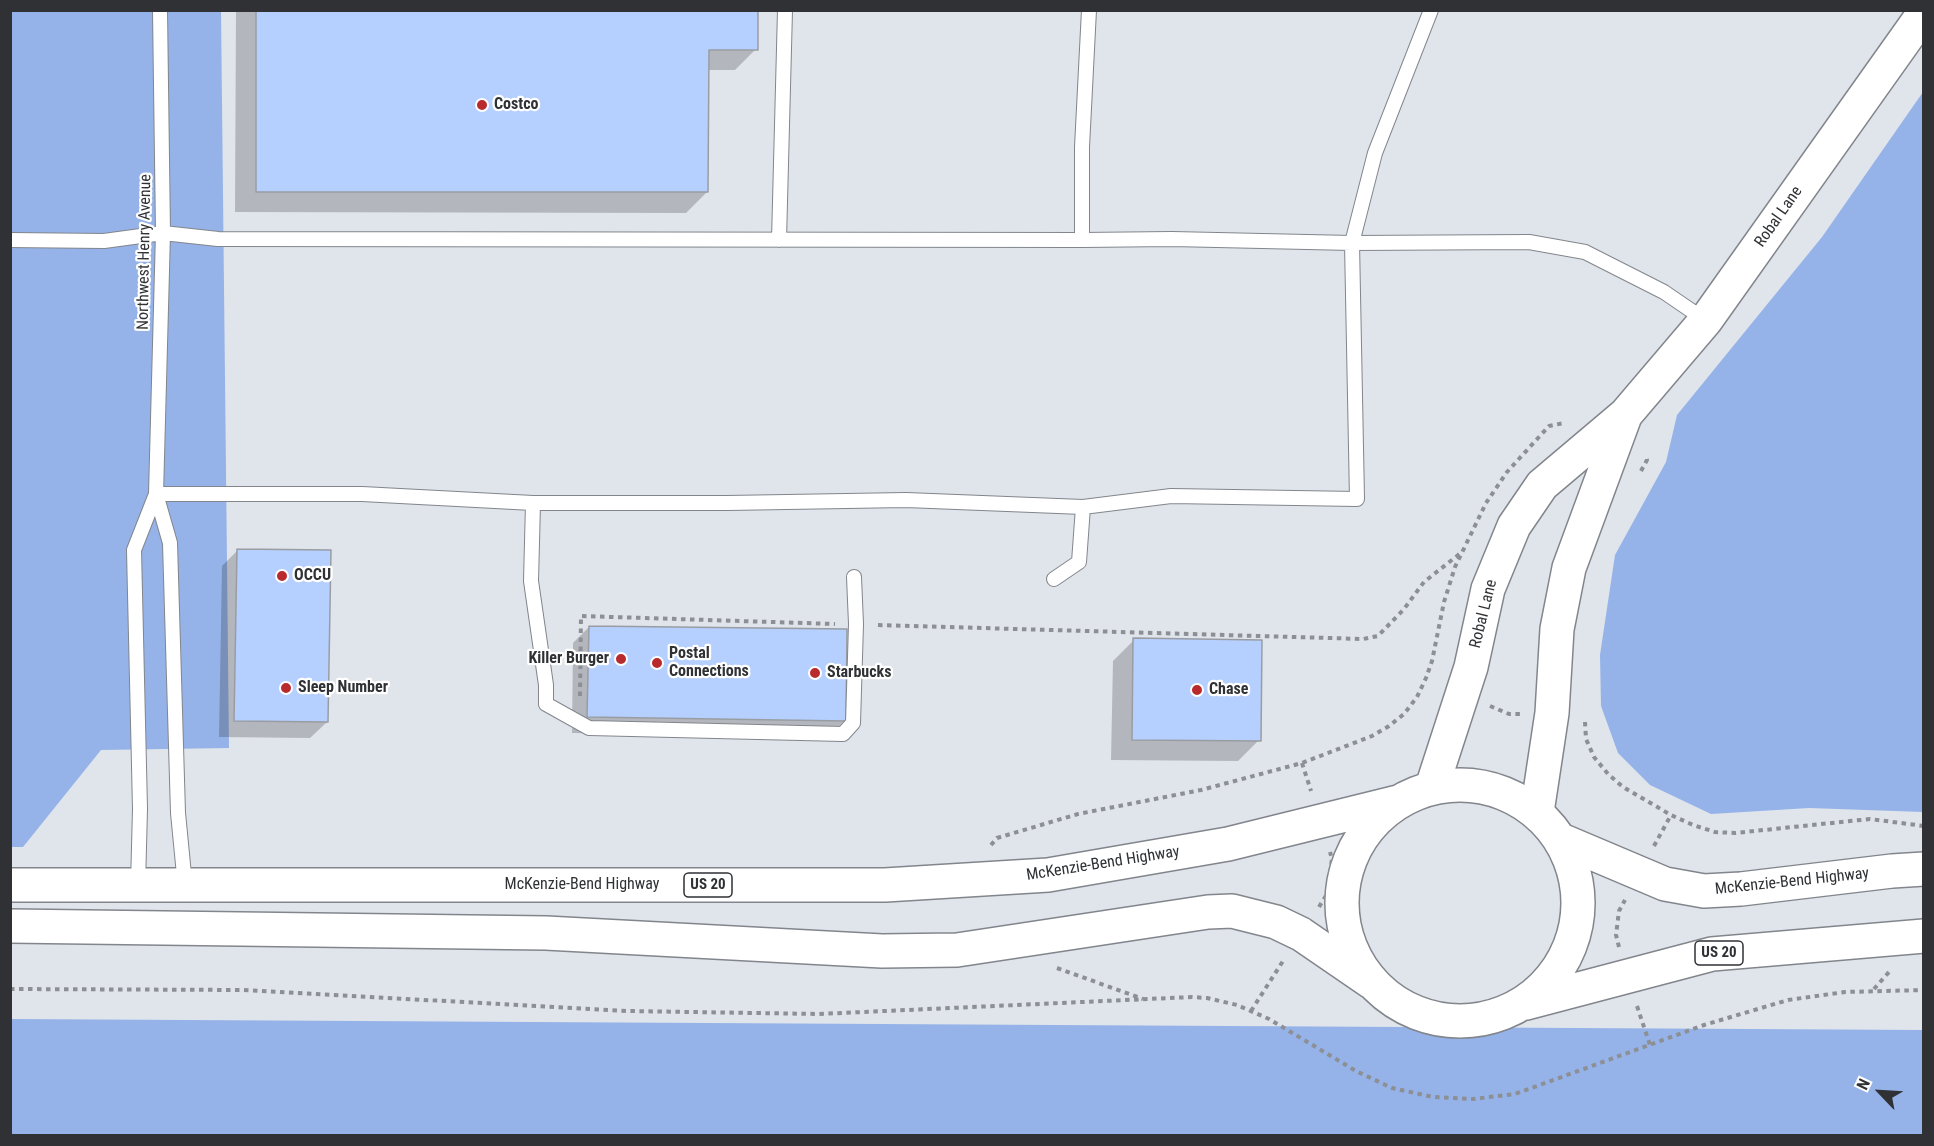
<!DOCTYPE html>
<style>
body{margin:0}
#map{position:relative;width:1934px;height:1146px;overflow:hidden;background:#e0e4eb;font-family:"Roboto Condensed",sans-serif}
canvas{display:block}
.frame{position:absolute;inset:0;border:12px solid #2f3134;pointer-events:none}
.north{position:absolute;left:1850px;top:1062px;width:60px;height:60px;-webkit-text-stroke:4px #fff;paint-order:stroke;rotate:295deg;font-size:16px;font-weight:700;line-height:24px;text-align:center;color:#2f3134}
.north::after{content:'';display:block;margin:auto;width:21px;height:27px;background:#2f3134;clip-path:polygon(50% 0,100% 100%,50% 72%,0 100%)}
</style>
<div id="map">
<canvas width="1934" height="1146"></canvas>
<div class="frame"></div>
<div class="north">N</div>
</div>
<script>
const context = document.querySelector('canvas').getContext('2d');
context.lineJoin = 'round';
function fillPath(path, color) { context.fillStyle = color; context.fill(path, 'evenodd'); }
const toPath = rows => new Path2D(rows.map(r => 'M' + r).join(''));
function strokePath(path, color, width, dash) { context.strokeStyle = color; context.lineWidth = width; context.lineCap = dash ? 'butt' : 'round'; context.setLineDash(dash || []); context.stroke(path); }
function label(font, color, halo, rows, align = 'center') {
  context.font = font + ' "Roboto Condensed",sans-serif'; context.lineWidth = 4.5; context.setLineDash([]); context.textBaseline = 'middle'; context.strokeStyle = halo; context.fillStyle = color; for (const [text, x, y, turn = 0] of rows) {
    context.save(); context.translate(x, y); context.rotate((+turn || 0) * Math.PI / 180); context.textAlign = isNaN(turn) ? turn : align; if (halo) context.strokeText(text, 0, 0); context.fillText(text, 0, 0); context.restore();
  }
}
fillPath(toPath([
 [11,11,221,11,229,748,101,750,23,847,11,847],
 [1923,92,1923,812,1809,808,1711,814,1650,785,1618,753,1601,706,1600,655,1615,555,1666,462,1677,415,1822,237],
 [11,1019,1923,1030,1923,1135,11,1135]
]), '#95b3e8');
fillPath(toPath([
 [236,10,756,10,756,49,735,70,707,70,707,192,686,213,235,212],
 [238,550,327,722,310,738,219,737,222,566],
 [589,627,845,720,829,736,572,733,573,643],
 [1134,640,1259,740,1238,761,1111,760,1113,661]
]), '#0003');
const building = toPath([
 [256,10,758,10,758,50,709,50,708,192,256,192,256,10],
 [237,549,331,550,328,722,234,721,237,549],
 [589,626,847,629,846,721,587,717,589,626],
 [1133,638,1262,640,1261,741,1132,740,1133,638]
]);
fillPath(building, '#b5cffe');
strokePath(building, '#999da3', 1.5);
const lane = toPath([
 [160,10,163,233,156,494,170,543,178,813,185,885],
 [10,240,104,241,163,233,218,239,1082,240,1082,147,1089,10],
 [779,240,785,10],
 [1082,240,1172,239,1352,243,1529,242,1585,252,1664,292,1705,320],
 [156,494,362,494,533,503,727,503,906,500,1083,507,1171,496,1357,499,1352,243,1375,153,1431,10],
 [533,503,531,581,546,685,546,704,589,728,843,734,853,723,856,624,854,577],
 [1054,579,1079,562,1083,507],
 [138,885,140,809,134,550,156,494]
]);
const secondary = toPath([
 [1432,787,1471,667,1488,589,1514,526,1542,485,1626,414,1706,320,1924,13],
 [1537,812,1552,713,1557,629,1569,568,1625,416]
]);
const highway = toPath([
 '1342 903a118 118 0 1 1 236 0a118 118 0 1 1-236 0Z',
 [1561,840,1665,884,1704,891,1741,889,1892,871,1924,869],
 [10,885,885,885,1048,875,1228,844,1398,802],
 [10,926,546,933,882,951,957,950,1208,912,1232,911,1276,922,1301,934,1371,982],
 [1526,1003,1712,954,1924,936]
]);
strokePath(lane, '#82868c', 16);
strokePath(secondary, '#82868c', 36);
strokePath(highway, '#82868c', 36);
strokePath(toPath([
 [1641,471,1647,460,1646,456],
 [878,625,1363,639,1378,636,1404,609,1424,582,1462,552],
 [580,696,581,616,835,624],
 [1490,706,1509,714,1520,714],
 [1585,722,1586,739,1594,757,1608,774,1623,787,1671,815,1693,825,1715,832,1735,833,1870,819,1924,826],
 [1302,763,1311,791],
 [991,845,997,838,1078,814,1201,790,1302,763,1372,736,1389,726,1404,714,1417,697,1426,678,1432,661,1444,602,1455,567,1486,503,1507,472,1549,426,1564,423],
 [1654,846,1671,815],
 [1319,907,1327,894,1332,859,1330,852],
 [1619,947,1616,935,1619,911,1625,900],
 [1057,968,1143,999],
 [10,989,242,990,628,1011,819,1014,1192,997,1207,998,1237,1005,1269,1019,1356,1071,1392,1088,1433,1097,1473,1099,1515,1094,1704,1025,1788,1000,1845,992,1924,990],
 [1874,989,1889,972],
 [1637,1006,1650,1045],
 [1251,1011,1283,961]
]), '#8c8f94', 4, [4.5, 4.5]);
strokePath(lane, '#fff', 14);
strokePath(secondary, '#fff', 33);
strokePath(highway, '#fff', 33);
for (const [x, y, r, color] of [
 [482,105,6,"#b92a2c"],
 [282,576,6,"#b92a2c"],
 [621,659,6,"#b92a2c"],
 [657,663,6,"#b92a2c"],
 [815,673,6,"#b92a2c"],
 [286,688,6,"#b92a2c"],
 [1197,690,6,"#b92a2c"]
]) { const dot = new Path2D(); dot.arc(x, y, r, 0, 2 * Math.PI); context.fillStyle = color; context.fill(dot); strokePath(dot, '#fff', 2); }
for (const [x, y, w] of [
 [708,885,48],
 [1719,953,48]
]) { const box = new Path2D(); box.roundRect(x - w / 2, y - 12, w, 24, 4.5); context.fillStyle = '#fff'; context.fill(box); strokePath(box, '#2f3134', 1.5); }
label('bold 15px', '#2f3134', null, [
 ["US 20",708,885],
 ["US 20",1719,953]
]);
label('bold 16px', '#2f3134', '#fff', [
 ["Costco",494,105],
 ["OCCU",294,576],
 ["Postal",669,654],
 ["Connections",669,672],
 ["Killer Burger",609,659,"right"],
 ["Starbucks",827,673],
 ["Sleep Number",298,688],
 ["Chase",1209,690]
], 'left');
label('16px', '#2f3134', '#fff', [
 ["Robal Lane",1779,217,-55],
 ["Northwest Henry Avenue",145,252,-89],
 ["Robal Lane",1484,614,-76],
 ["McKenzie-Bend Highway",1103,864,-9],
 ["McKenzie-Bend Highway",1792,882,-6],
 ["McKenzie-Bend Highway",582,885]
]);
</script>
